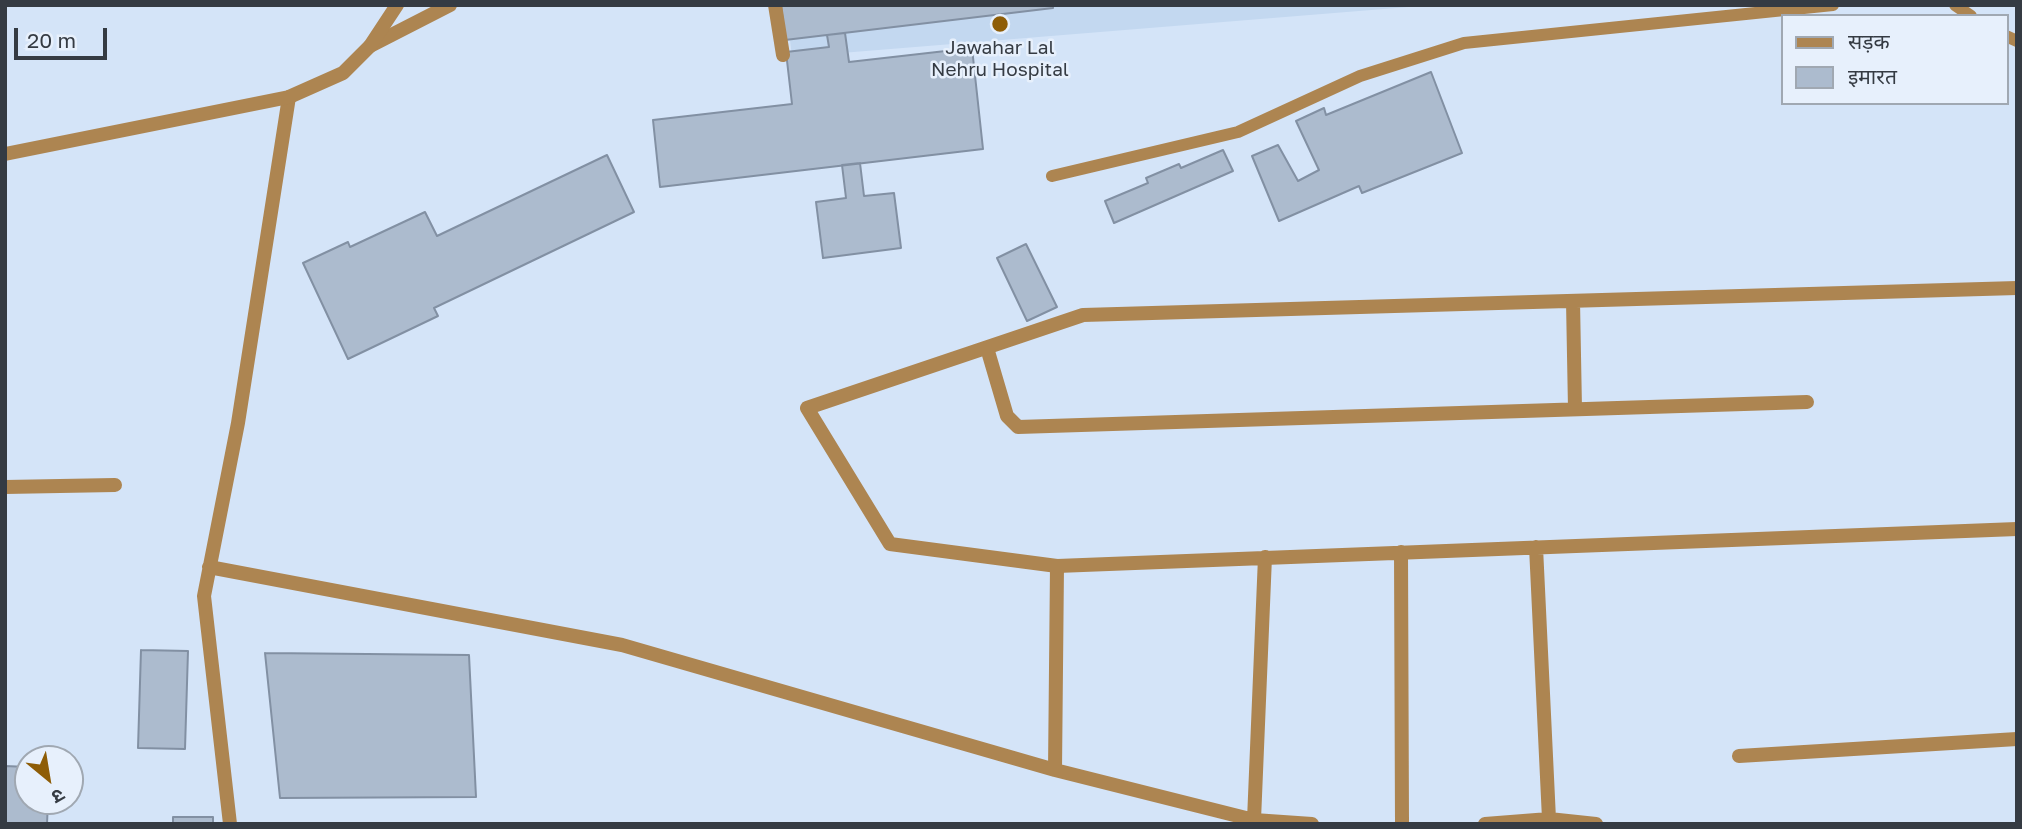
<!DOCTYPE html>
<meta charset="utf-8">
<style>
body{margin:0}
#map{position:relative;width:2022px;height:829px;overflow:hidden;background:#d4e4f8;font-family:"Golos Text","Noto Sans Devanagari",sans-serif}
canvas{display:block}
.frame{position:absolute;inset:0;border:7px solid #353b43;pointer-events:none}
.legend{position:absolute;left:1781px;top:14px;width:228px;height:91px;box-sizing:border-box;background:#e7f0fc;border:2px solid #a0a8b2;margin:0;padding:9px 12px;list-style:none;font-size:21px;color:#353b43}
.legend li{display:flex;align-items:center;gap:14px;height:35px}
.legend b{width:35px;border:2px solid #a0a8b2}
.north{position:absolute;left:14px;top:745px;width:70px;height:70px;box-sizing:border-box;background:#e7f0fc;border:2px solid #a0a8b2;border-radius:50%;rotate:150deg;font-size:19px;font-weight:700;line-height:28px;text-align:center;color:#353b43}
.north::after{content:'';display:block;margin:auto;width:24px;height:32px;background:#8e5d07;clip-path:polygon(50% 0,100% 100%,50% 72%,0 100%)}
.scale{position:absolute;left:14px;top:28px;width:93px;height:32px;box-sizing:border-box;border:4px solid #353b43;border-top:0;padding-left:9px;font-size:21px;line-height:24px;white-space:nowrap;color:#353b43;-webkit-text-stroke:5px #e7f0fc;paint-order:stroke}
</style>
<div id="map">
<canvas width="2022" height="829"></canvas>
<div class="frame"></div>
<ul class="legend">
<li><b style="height:9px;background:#ad8551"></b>सड़क</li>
<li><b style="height:19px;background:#acbbce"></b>इमारत</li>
</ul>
<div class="north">उ</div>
<div class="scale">20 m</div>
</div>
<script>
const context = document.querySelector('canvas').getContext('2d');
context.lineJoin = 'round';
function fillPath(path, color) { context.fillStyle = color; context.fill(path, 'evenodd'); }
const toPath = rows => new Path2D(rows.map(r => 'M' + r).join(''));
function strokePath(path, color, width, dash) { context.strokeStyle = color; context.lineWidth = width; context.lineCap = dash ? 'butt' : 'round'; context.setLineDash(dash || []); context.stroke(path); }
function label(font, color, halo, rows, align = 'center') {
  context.font = font + ' "Golos Text",sans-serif'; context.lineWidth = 5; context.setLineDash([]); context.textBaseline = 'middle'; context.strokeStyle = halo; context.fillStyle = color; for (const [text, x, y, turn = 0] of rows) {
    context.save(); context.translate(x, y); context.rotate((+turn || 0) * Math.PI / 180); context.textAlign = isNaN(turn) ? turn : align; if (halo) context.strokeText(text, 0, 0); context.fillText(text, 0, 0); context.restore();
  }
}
fillPath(toPath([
 [786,5,1433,5,792,57]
]), '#c3d8f0');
const building = toPath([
 [781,5,1053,5,1053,8,785,40,781,5],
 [845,33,849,62,972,48,983,149,660,187,653,120,792,104,786,52,829,47,827,35,845,33],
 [1431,72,1462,153,1362,193,1359,186,1279,221,1252,156,1278,145,1298,181,1319,170,1296,121,1324,108,1326,115,1431,72],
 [1223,150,1233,171,1114,223,1105,201,1148,183,1146,178,1179,164,1181,168,1223,150],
 [607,155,634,212,434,308,438,316,348,359,303,263,348,242,350,247,425,212,437,236,607,155],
 [860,163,864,196,894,193,901,248,823,258,816,202,846,198,842,165,860,163],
 [1026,244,1057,307,1027,321,997,258,1026,244],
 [141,650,188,651,185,749,138,748,141,650],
 [265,653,469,655,476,797,280,798,265,653],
 [5,766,28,767,28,801,48,801,47,824,5,824,5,766],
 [173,817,213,817,213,824,173,824,173,817]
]);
fillPath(building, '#acbbce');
strokePath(building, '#8290a3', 2);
strokePath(toPath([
 [1955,5,1971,16],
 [2006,36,2017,41],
 [1052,176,1238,132,1360,76,1464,43,1833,5]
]), '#ad8551', 12);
strokePath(toPath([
 [775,5,783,55],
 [370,46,450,5],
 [2017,288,1083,315,807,408,890,544,1057,566,2017,529],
 [1573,301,1575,409],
 [987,348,1007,416,1018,427,1807,402],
 [5,487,115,485],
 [1536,547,1549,819],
 [1401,552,1402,824],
 [209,567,622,645,1055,770,1254,820,1312,824],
 [1739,756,2017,739],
 [1055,770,1057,566],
 [1254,820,1265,557],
 [230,824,204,596,238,423,289,97],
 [1485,824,1549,819,1596,824]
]), '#ad8551', 14);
strokePath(toPath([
 [5,154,289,97,343,73,370,46,397,5]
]), '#ad8551', 14);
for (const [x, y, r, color] of [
 [1000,24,9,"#8e5d07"]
]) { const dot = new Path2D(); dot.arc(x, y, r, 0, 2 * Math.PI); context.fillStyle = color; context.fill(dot); strokePath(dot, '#e7f0fc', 2.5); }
label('19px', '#353b43', '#e7f0fc', [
 ["Jawahar Lal",1000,48],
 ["Nehru Hospital",1000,70]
]);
</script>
